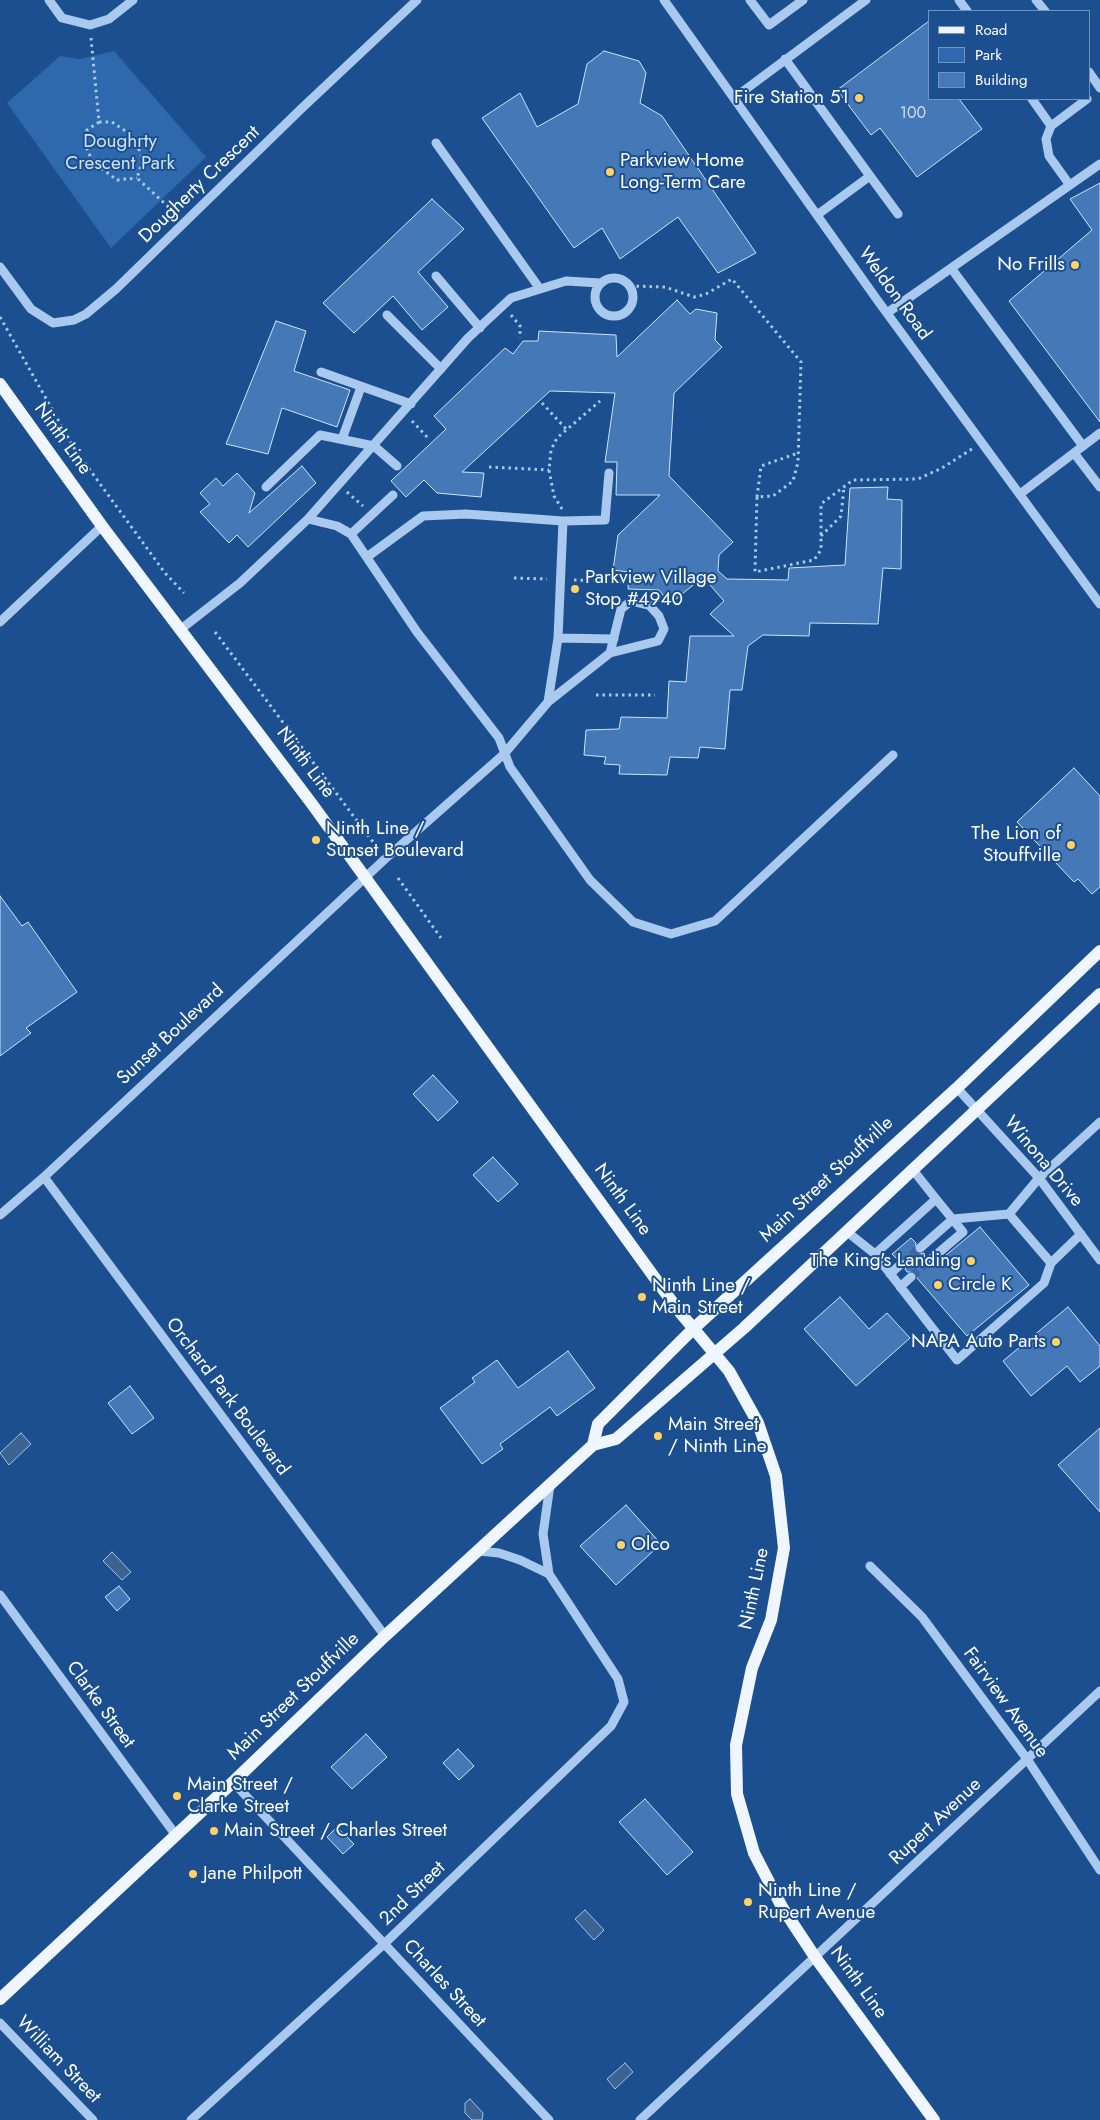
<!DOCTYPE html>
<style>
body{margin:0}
#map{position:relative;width:1100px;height:2120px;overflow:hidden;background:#1b4f8f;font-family:Jost,sans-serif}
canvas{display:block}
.legend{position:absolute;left:928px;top:10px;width:162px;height:90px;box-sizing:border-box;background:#1b4f8f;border:1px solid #7695bc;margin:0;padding:6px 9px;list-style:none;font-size:15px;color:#fff}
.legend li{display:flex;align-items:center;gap:10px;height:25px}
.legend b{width:25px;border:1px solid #7695bc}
</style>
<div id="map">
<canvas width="1100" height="2120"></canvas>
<ul class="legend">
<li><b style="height:6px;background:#f0f6ff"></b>Road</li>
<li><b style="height:14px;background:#2e69ad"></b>Park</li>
<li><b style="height:14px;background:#4478b7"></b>Building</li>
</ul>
</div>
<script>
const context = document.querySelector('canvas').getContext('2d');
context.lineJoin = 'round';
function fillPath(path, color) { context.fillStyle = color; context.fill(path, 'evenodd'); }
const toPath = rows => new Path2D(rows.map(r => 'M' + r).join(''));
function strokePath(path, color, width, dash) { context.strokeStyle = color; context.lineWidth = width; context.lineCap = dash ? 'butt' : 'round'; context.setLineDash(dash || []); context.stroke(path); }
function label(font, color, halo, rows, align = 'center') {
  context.font = font + ' Jost,sans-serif'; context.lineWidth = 4; context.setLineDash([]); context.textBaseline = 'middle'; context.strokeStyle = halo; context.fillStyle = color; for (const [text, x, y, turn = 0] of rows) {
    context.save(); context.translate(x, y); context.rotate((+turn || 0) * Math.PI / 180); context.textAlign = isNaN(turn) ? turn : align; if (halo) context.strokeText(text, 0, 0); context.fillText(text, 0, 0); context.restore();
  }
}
fillPath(toPath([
 [114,51,206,157,111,248,7,103,60,56,80,59]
]), '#2e69ad');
const water = toPath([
 [21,1433,31,1444,9,1465,0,1453,21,1433],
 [112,1552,131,1572,122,1580,103,1561,112,1552],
 [585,1910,604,1930,594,1940,575,1919,585,1910],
 [625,2063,633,2072,615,2089,607,2079,625,2063],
 [470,2099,483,2113,482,2120,472,2120,465,2113,465,2103,470,2099]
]);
fillPath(water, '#3c6290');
strokePath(water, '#9cc4f0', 1);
const building = toPath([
 [929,21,929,99,959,99,982,129,917,177,880,128,871,135,837,90,929,21],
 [604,51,639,61,646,73,640,103,662,116,756,253,718,273,678,217,620,259,602,228,574,248,482,118,520,93,537,127,578,104,587,64,604,51],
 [1100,183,1100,422,1009,301,1092,230,1070,199,1100,183],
 [432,199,464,229,418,272,448,307,422,330,393,296,354,333,323,303,432,199],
 [677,300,690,314,696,309,717,313,715,340,722,347,674,393,669,476,733,542,719,555,718,571,727,579,788,580,789,568,845,565,850,488,888,487,887,499,902,500,901,569,883,568,878,624,810,623,809,636,763,635,748,646,742,690,730,690,725,749,700,747,698,758,670,757,667,775,619,774,620,765,604,764,606,757,584,755,586,730,619,729,621,717,667,718,669,681,686,682,690,636,734,636,710,614,724,601,703,577,670,604,659,590,628,589,629,572,613,570,618,535,660,495,616,495,617,462,605,462,615,393,550,391,462,472,484,473,481,497,437,493,424,480,406,497,391,481,446,429,434,416,505,348,513,354,523,341,538,341,539,331,616,335,617,357,677,300],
 [276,321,306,331,294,371,350,390,337,427,282,408,268,454,226,444,276,321],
 [302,466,316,483,248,547,237,535,229,543,200,512,210,504,200,493,216,478,223,486,237,473,255,493,249,513,302,466],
 [1074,768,1100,796,1100,887,1092,894,1078,879,1074,882,1017,822,1074,768],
 [0,896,22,926,28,922,77,992,26,1028,31,1033,0,1056,0,896],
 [433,1075,458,1102,438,1121,413,1094,433,1075],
 [493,1157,518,1184,498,1202,473,1175,493,1157],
 [980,1227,1029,1285,967,1336,917,1278,915,1272,907,1272,905,1269,907,1265,905,1259,897,1259,892,1254,911,1238,916,1243,915,1252,918,1254,924,1253,926,1264,934,1265,980,1227],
 [840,1297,869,1329,887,1313,910,1338,856,1386,804,1329,840,1297],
 [1068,1307,1100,1346,1100,1366,1080,1382,1067,1366,1031,1396,1003,1361,1068,1307],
 [568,1351,595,1388,557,1416,550,1407,500,1444,503,1449,482,1464,440,1408,475,1382,472,1378,497,1360,518,1388,568,1351],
 [130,1386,154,1418,132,1434,108,1403,130,1386],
 [1100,1428,1100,1512,1058,1465,1100,1428],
 [626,1505,661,1544,616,1585,580,1546,626,1505],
 [119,1586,130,1599,117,1611,105,1597,119,1586],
 [366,1734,387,1757,352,1789,331,1767,366,1734],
 [458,1749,474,1766,459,1780,443,1763,458,1749],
 [645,1799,693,1852,667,1875,619,1822,645,1799],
 [337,1827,354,1844,343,1854,327,1837,337,1827]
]);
fillPath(building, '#4478b7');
strokePath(building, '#cfe3fa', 1);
strokePath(toPath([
 [901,1264,920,1248],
 [911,1277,930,1260]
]), '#3d69a0', 9, [9, 4.5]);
strokePath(toPath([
 [91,38,99,122,112,122,133,136,143,159,137,178,175,213],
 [99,122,87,130,86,147,93,162,117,180,137,178],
 [630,286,665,287,694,297,706,294,732,279,801,362,798,462,793,481,773,496,757,497,755,572,814,560,821,550,821,504,853,480,918,479,942,468,972,449],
 [511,315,520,326,520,338],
 [0,317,74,448,165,573,184,593],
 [542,403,567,430],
 [412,421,429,439],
 [489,467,549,470],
 [347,492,363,506],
 [757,497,761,466,798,453],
 [562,509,554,496,549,470,551,450,557,438,600,401],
 [821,536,841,516,844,487],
 [514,578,547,579],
 [574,580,623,582],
 [215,632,373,842],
 [596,695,655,695],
 [398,878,441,938]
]), '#a9c9ee', 3, [2.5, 4]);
strokePath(toPath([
 [49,0,62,18,90,25,109,19,133,0],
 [664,0,878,301,1100,604],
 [750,0,769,25,803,0],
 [959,0,967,11],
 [1036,0,1045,11],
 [785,59,870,176,817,215],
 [1089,72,1100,88],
 [734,98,866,0],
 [1032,99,1051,126],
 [436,143,540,289],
 [870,176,898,214],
 [1069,184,1049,156,1046,139,1051,126,1087,99],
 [0,267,31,309,53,323,74,320,86,314,116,289,301,109,417,0],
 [951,268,1083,446],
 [436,276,480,328],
 '595 297a19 19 0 1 1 38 0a19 19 0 1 1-38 0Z',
 [887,313,1100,164],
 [387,315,441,369],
 [321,372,411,404],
 [342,439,361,387],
 [1074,453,1100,487],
 [266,487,320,435,374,446,397,466],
 [1020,494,1100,433],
 [308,519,337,526,351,534,417,632,499,738,510,767,590,880,633,922,671,934,715,921,893,755],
 [563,521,605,520,609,473],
 [351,534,393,495],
 [0,622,102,526],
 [181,629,240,583,308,519,468,338,511,298,566,281,600,283],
 [558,638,614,639],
 [548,702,610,653,658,641,664,629,659,616,649,605,631,601,621,609,610,653],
 [957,1088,1039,1178,1100,1260],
 [44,1177,385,1636],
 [1009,1214,1051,1263,1081,1234],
 [0,1215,44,1177,385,859,504,754,548,702,558,638,563,521,466,514,423,516,367,557],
 [846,1231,875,1254,936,1199,913,1170],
 [920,1248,953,1219,1009,1214,1039,1178,1100,1122],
 [875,1254,957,1360,1044,1283,1051,1263],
 [930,1260,963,1232,936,1199],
 [890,1274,901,1264],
 [900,1287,911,1277],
 [478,1551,499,1553,520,1560,549,1574],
 [870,1566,922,1617,1027,1759,1100,1870],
 [0,1595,175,1834],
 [233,1782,549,2120],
 [0,2023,93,2120],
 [191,2120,384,1944,611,1726,624,1702,618,1679,549,1574,543,1534,550,1485],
 [640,2120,1100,1691]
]), '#a9c9ee', 9);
strokePath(toPath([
 [0,384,102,526,312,804,678,1310,729,1371,758,1423,776,1476,784,1548,771,1620,752,1668,736,1745,737,1794,754,1853,782,1907,815,1957,934,2120],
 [593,1445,598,1424,693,1329,957,1088,1100,951],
 [0,1999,233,1782,385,1636,593,1445,616,1439,744,1328,1100,994]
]), '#f0f6ff', 12);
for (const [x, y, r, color] of [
 [859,98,5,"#ffd166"],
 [610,172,5,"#ffd166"],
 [1075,265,5,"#ffd166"],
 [575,589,5,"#ffd166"],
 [316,840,5,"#ffd166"],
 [1071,845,5,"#ffd166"],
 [971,1261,5,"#ffd166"],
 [938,1285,5,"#ffd166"],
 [642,1297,5,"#ffd166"],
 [1056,1342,5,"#ffd166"],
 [658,1436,5,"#ffd166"],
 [621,1545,5,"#ffd166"],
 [177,1796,5,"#ffd166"],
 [214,1831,5,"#ffd166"],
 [193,1874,5,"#ffd166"],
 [748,1902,5,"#ffd166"]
]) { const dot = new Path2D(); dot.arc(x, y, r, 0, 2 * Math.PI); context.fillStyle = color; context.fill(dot); strokePath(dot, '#1b4f8f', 2); }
label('16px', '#d0dded', null, [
 ["100",913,114]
]);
label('19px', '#fff', '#1b4f8f', [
 ["Fire Station 51",849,98,"right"],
 ["Parkview Home",620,161],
 ["Long-Term Care",620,183],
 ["No Frills",1065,265,"right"],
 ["Parkview Village",585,578],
 ["Stop #4940",585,600],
 ["Ninth Line /",326,829],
 ["Sunset Boulevard",326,851],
 ["The Lion of",1061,834,"right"],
 ["Stouffville",1061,856,"right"],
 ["The King's Landing",961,1261,"right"],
 ["Circle K",948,1285],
 ["Ninth Line /",652,1286],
 ["Main Street",652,1308],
 ["NAPA Auto Parts",1046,1342,"right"],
 ["Main Street",668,1425],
 ["/ Ninth Line",668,1447],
 ["Olco",631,1545],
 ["Main Street /",187,1785],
 ["Clarke Street",187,1807],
 ["Main Street / Charles Street",224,1831],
 ["Jane Philpott",203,1874],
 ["Ninth Line /",758,1891],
 ["Rupert Avenue",758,1913]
], 'left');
label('19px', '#cfe3fa', '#1b4f8f', [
 ["Doughrty",120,142],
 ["Crescent Park",120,164]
]);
label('19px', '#fff', '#1b4f8f', [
 ["Dougherty Crescent",200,185,-44],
 ["Weldon Road",894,294,54],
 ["Ninth Line",62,439,54],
 ["Ninth Line",305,763,53],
 ["Sunset Boulevard",171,1035,-43],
 ["Winona Drive",1043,1162,50],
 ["Main Street Stouffville",827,1180,-43],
 ["Ninth Line",622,1200,54],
 ["Orchard Park Boulevard",227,1397,53],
 ["Ninth Line",755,1589,-78],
 ["Main Street Stouffville",294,1697,-44],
 ["Fairview Avenue",1005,1703,54],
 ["Clarke Street",100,1705,54],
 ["Rupert Avenue",936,1822,-43],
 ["2nd Street",413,1894,-44],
 ["Ninth Line",858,1983,54],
 ["Charles Street",444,1984,47],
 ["William Street",58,2060,46]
]);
</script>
